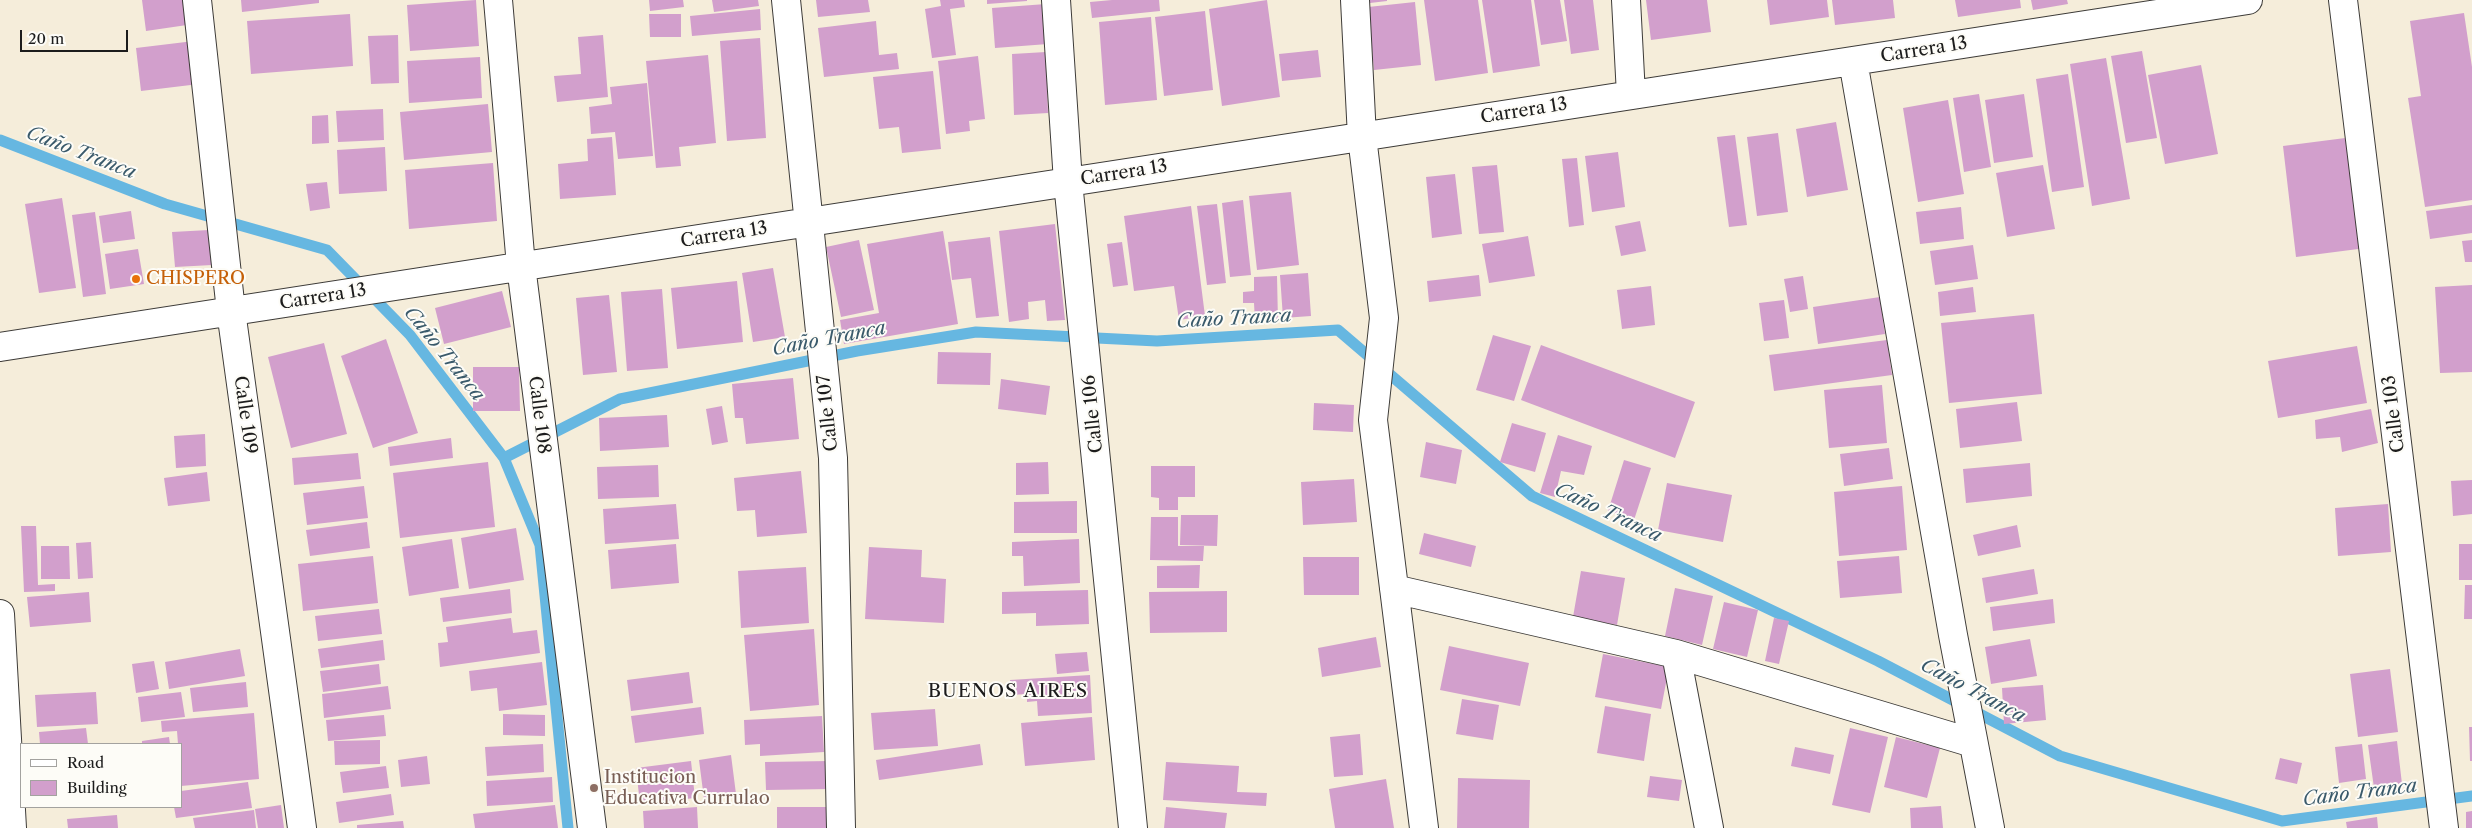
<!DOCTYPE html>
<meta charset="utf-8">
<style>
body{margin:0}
#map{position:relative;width:2472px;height:828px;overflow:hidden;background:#f5edda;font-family:"Libre Caslon Text",serif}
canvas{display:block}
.legend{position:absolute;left:20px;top:743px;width:162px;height:65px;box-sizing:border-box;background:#fdfcf7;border:1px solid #a3a29f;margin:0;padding:6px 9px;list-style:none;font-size:15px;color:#1c1c1c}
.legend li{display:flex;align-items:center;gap:10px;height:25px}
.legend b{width:25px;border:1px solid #a3a29f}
.scale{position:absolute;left:20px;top:30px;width:108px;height:22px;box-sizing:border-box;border:2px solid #1c1c1c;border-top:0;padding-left:6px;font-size:15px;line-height:18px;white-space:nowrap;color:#1c1c1c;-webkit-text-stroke:4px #fdfcf7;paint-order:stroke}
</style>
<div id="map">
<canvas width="2472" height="828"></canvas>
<ul class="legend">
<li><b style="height:6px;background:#fff"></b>Road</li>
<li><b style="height:14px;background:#d29fcc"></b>Building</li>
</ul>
<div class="scale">20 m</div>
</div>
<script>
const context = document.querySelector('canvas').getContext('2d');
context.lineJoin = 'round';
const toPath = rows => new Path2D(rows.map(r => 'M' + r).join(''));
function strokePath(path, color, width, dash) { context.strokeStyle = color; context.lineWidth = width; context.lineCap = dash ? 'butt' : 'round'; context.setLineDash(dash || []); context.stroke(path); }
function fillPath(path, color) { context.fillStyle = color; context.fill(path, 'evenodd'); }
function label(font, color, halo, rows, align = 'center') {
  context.font = font + ' "Libre Caslon Text",serif'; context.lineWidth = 4; context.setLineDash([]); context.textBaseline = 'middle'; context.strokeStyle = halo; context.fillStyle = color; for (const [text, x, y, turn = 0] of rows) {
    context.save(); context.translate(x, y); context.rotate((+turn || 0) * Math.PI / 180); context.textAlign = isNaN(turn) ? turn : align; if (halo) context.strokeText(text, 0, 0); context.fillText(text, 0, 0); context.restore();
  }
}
strokePath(toPath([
 [0,140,165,204,327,250,410,335,504,458,620,399,857,351,976,332,1157,341,1338,330,1532,496,1878,661,2060,756,2282,821,2472,796],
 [504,458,540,545,568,828]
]), '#66b7e1', 11);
fillPath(toPath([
 [142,0,183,0,187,25,146,31],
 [241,0,319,0,319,3,242,12],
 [476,0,479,46,410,51,407,5],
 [649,0,683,0,684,7,650,11],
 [712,0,758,0,759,6,714,12],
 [816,0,868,0,870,12,818,17],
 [940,0,964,0,965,7,950,9,956,55,932,58,925,9,941,6],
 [987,0,1027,0,1027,1,987,4],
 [1112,0,1159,0,1160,11,1092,18,1090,2],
 [1267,0,1280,97,1222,106,1209,9],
 [1370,0,1387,0,1387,1,1370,3],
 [1424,0,1478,0,1488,73,1435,81],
 [1482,0,1531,0,1540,66,1493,73],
 [1534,0,1560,0,1567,41,1541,45],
 [1564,0,1593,0,1599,50,1571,54],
 [1646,0,1707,0,1711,32,1651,40],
 [1767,0,1827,0,1829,17,1770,25],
 [1832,0,1893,0,1895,18,1835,25],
 [1955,0,2020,0,2021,8,1958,17],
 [2031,0,2067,0,2068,4,2033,10],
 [1415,2,1421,65,1374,70,1368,7],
 [1046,4,1048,44,995,48,992,8],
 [760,9,761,30,692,36,690,16],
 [1205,11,1213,90,1164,96,1155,17],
 [2464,13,2472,67,2472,200,2425,207,2408,98,2421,96,2410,21],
 [350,14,353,66,251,74,247,21],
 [649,14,681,14,681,37,650,37],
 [1151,17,1157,100,1105,105,1099,22],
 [876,21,879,55,897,53,899,69,824,77,818,28],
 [398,35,399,83,371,84,368,36],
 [603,35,608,97,557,102,554,76,581,74,578,37],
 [760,38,766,138,727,141,720,41],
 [194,41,199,84,141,91,136,48],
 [1318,50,1321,77,1282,81,1279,54],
 [2142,51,2157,138,2126,143,2111,56],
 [1046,52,1048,113,1014,115,1012,54],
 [708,55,716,143,679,147,681,166,656,168,646,61],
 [978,56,985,119,969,121,970,131,946,134,938,61],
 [480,57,482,98,409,103,407,61],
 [2106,58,2130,199,2092,206,2070,64],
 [2201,65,2218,154,2165,164,2148,75],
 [933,71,941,149,902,153,899,127,879,129,873,77],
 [2068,74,2084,187,2052,192,2036,79],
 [647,83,653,156,618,159,615,132,591,134,589,107,612,104,610,87],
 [1979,94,1991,167,1964,172,1953,98],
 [2024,94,2033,157,1994,163,1985,100],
 [1948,100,1964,194,1918,202,1903,108],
 [488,104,492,152,404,160,400,112],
 [383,109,384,140,338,142,336,111],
 [328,115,329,143,312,144,312,116],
 [1836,122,1848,190,1807,197,1796,129],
 [1778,133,1788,212,1757,216,1747,137],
 [1735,135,1747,225,1729,227,1717,137],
 [612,137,616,195,560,199,558,164,588,161,587,139],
 [2353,137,2366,248,2296,257,2283,146],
 [385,147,387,191,339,194,337,150],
 [1618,152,1625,207,1592,212,1585,156],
 [1577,158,1584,225,1569,227,1562,159],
 [493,163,497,221,409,229,405,170],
 [1497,165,1504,232,1479,234,1472,167],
 [2043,165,2055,229,2007,237,1996,173],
 [1455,174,1462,234,1432,238,1426,177],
 [327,182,330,208,310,211,306,184],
 [1291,192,1299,265,1257,270,1249,196],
 [62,198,76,288,39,293,25,204],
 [1243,200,1251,275,1230,277,1222,203],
 [1217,204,1226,283,1207,285,1197,206],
 [2472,205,2472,233,2430,239,2426,211],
 [1191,206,1205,316,1179,320,1174,286,1134,291,1124,216],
 [1961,207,1964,239,1920,244,1916,212],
 [131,211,135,239,103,243,99,216],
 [95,212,106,294,83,297,72,215],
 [1640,221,1646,251,1621,256,1615,226],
 [1055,224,1065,320,1047,321,1045,300,1028,302,1029,319,1009,322,999,231],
 [209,230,212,265,175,267,172,232],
 [943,231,958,324,844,344,840,320,879,313,867,244],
 [1528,236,1535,276,1489,283,1482,244],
 [990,237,999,316,976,318,971,278,952,280,948,242],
 [859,240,874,310,841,317,826,247],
 [2472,240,2472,262,2465,262,2462,241],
 [1122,242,1128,285,1113,287,1107,244],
 [1973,245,1978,279,1935,285,1930,251],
 [138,249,144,284,110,289,105,254],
 [773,268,785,337,753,342,742,273],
 [1308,273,1311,316,1283,318,1280,275],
 [1479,275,1481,296,1429,302,1427,281],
 [1277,276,1278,322,1255,322,1254,303,1243,303,1243,292,1254,291,1254,277],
 [1803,276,1808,309,1790,312,1784,279],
 [737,281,743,342,677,349,671,288],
 [2472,285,2472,372,2440,373,2435,287],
 [1651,286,1655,325,1622,329,1617,290],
 [1973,287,1976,312,1940,316,1938,292],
 [662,289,668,368,627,371,621,292],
 [502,291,511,327,444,344,435,308],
 [609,295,617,372,583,375,576,298],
 [1880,297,1885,334,1818,344,1813,307],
 [1784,300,1789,338,1764,341,1759,303],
 [2034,314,2042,394,1949,403,1941,323],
 [1493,335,1531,346,1514,401,1476,390],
 [386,339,418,433,373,448,341,356],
 [1887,340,1892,375,1774,391,1769,355],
 [324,343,347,434,291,448,268,357],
 [1541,345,1695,402,1675,458,1521,400],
 [2357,346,2367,403,2278,418,2268,361],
 [938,352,991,353,990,385,937,384],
 [473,367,519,367,520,411,473,411],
 [793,378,799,439,746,444,743,418,735,418,732,384],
 [1001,379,1050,386,1046,415,998,409],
 [1882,385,1887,443,1829,448,1824,390],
 [2017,402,2022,441,1960,448,1956,409],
 [1314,403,1354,405,1353,432,1313,430],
 [722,406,728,442,712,445,706,409],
 [2371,409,2378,443,2342,452,2340,437,2316,439,2315,420],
 [667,415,669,447,600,451,599,418],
 [1512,423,1546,433,1535,472,1500,462],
 [205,434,206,466,176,468,174,436],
 [1558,435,1592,446,1584,475,1561,471,1555,497,1540,493],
 [451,438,453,458,390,466,388,447],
 [1426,442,1462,450,1456,484,1420,477],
 [1889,448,1893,479,1844,486,1840,454],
 [358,453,361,479,294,485,292,458],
 [1624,460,1651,468,1634,520,1608,511],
 [488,462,495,527,400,538,393,473],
 [1048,462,1049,494,1016,495,1016,463],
 [2030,463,2032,496,1966,503,1963,469],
 [658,465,659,497,598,499,597,467],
 [1151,466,1195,466,1195,497,1178,497,1178,510,1159,510,1159,498,1151,497],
 [801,471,807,533,757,537,755,510,737,511,734,478],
 [207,472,210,501,168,506,164,478],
 [1354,479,1357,522,1303,525,1301,482],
 [2472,480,2472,514,2453,516,2451,481],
 [1667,483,1732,495,1723,542,1658,530],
 [364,486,368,518,307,525,303,493],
 [1902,486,1907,550,1839,556,1834,492],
 [1077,501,1077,533,1014,533,1014,502],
 [676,504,679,539,605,544,603,509],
 [2388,504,2391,552,2338,556,2335,508],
 [1181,515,1218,515,1217,546,1180,545],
 [1151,517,1178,517,1178,546,1204,546,1203,561,1150,560],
 [367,522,370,548,310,556,306,530],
 [2017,525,2021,547,1978,556,1973,535],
 [21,526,36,526,38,585,55,584,55,591,24,592],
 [516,528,524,580,469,589,461,538],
 [1424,533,1476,546,1471,567,1419,554],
 [452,539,459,588,409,596,402,547],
 [1079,539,1080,583,1024,586,1023,556,1012,556,1012,542],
 [91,542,93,578,78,579,76,543],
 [676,544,679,583,611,589,608,550],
 [2459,544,2472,544,2472,580,2459,580],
 [41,546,69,546,70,579,41,579],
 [869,547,922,550,921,577,946,579,944,623,865,619],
 [373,556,378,603,303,611,298,564],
 [1899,556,1902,593,1840,598,1837,561],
 [1303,557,1359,557,1359,595,1304,595],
 [1200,565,1199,588,1157,588,1157,566],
 [806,567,809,623,741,628,738,571],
 [2034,569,2038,594,1986,603,1982,578],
 [1581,571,1625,578,1617,625,1573,617],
 [2465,585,2472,585,2472,619,2464,619],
 [1675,588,1713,596,1702,645,1665,636],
 [510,589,512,613,443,622,440,598],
 [1088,590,1089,624,1036,626,1036,613,1002,614,1002,592],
 [1227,591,1227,632,1150,633,1149,592],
 [89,592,91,622,30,627,27,597],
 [2053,599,2055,623,1993,631,1990,607],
 [1724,602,1758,610,1747,657,1713,649],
 [379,609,382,634,318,641,315,616],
 [511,618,513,633,537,630,540,653,440,667,438,643,448,642,446,627],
 [1774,618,1789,621,1779,664,1765,661],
 [814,629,819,705,750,711,744,635],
 [1376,637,1381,667,1322,677,1318,648],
 [2030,639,2037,676,1991,684,1985,647],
 [383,640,385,660,321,668,318,649],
 [1449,646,1529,663,1520,706,1440,690],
 [240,649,245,676,169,689,165,662],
 [1087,652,1089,671,1057,674,1055,654],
 [1603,654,1669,667,1661,709,1595,697],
 [154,661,159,689,136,693,132,664],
 [542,662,547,705,499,711,497,688,471,691,469,671],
 [379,664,381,684,323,692,320,671],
 [2390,669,2398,732,2358,737,2350,674],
 [689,672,693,703,631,711,627,680],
 [1090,675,1092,713,1038,716,1037,701,1027,702,1027,694,1011,695,1010,680],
 [246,682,248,707,193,712,190,688],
 [2043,685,2046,720,2004,724,2002,688],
 [388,686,391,709,324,718,322,694],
 [96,692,98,724,37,727,35,695],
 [181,692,185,717,141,722,138,697],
 [1462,699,1499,705,1493,740,1456,734],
 [1605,706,1651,714,1644,761,1597,753],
 [701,707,704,734,635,743,631,716],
 [935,709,938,746,874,750,871,713],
 [254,713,259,779,181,786,181,744,178,744,177,731,162,732,161,721],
 [503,714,545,715,545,736,503,735],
 [384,715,386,736,328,741,326,720],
 [822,716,824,752,760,756,760,744,745,745,744,720],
 [1092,717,1095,760,1025,766,1021,723],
 [2469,727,2472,727,2472,761,2470,761],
 [86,728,88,744,40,744,39,732],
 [1850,728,1888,737,1870,813,1832,805],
 [1360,734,1363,775,1334,777,1330,737],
 [169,737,170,744,142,744,142,741],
 [1896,737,1940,748,1927,798,1884,787],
 [380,740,380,764,335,765,334,741],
 [2397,741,2402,784,2374,788,2368,745],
 [543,744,544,772,487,776,485,747],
 [980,744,983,765,879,780,876,760],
 [2362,744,2366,779,2339,783,2335,747],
 [1795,747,1834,755,1830,774,1791,766],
 [731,755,736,794,704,799,699,760],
 [427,756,430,784,401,787,398,760],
 [2280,758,2302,763,2297,784,2275,779],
 [691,761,695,798,640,804,636,768],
 [830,761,831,789,766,790,765,762],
 [1166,762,1239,766,1237,792,1267,793,1266,806,1163,800],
 [386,766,389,788,343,793,340,772],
 [1650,776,1682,780,1679,801,1647,797],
 [552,777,553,802,487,806,486,781],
 [1458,778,1530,780,1529,828,1457,828],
 [1386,779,1394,828,1335,828,1329,789],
 [248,782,252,808,176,818,174,807,181,807,181,791],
 [391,794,394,815,339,823,336,802],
 [281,805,284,828,258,828,255,809],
 [555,805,558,828,475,828,473,814],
 [1941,806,1943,828,1911,828,1910,808],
 [697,807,698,828,644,828,643,811],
 [777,807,827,807,827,828,777,828],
 [1166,807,1227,813,1225,828,1164,828],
 [254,810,256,828,195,828,193,818],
 [2472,811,2472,828,2466,828,2466,812],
 [117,815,118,828,68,828,67,819],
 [2377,817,2378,828,2347,828,2346,822],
 [403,821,404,828,357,828,357,825]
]), '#d29fcc');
const minor = toPath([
 [197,0,231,311,302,828],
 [498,0,521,266,592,828],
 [786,0,833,458,841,828],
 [1056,0,1068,182,1133,828],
 [1355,0,1362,137,1384,318,1373,420,1424,828],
 [1626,0,1631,95],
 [2343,0,2444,828],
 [1853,61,1953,635,1990,828],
 [0,347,2248,0],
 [1394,589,1676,654,1709,828],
 [0,614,12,828],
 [1676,654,1973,743]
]);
strokePath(minor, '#3d3b38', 30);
strokePath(minor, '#fff', 28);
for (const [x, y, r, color] of [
 [136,279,5,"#e8710a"],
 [594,788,5,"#8d6e63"]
]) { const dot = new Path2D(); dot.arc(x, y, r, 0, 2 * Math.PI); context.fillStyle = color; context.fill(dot); strokePath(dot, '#fdfcf7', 2); }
label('18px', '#1c1c1c', '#fdfcf7', [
 ["Carrera 13",1924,50,-9],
 ["Carrera 13",1524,111,-9],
 ["Carrera 13",1124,173,-9],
 ["Carrera 13",724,235,-9],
 ["Carrera 13",323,297,-9],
 ["Calle 107",828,413,-96],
 ["Calle 106",1093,414,-96],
 ["Calle 103",2394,414,-97],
 ["Calle 109",245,415,82],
 ["Calle 108",539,415,83]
]);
label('18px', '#c56008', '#fdfcf7', [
 ["CHISPERO",146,279]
], 'left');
label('18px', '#785e54', '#fdfcf7', [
 ["Institucion",604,778],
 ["Educativa Currulao",604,799]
], 'left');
label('italic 19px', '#3a5a6b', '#fdfcf7', [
 ["Caño Tranca",81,153,21],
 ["Caño Tranca",1234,319,-3],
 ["Caño Tranca",829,339,-11],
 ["Caño Tranca",444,354,51],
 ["Caño Tranca",1608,513,25],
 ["Caño Tranca",1973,691,28],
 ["Caño Tranca",2360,793,-7]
]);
context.letterSpacing = '1px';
label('19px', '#1c1c1c', '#fdfcf7', [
 ["BUENOS AIRES",1008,692]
]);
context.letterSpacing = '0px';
</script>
